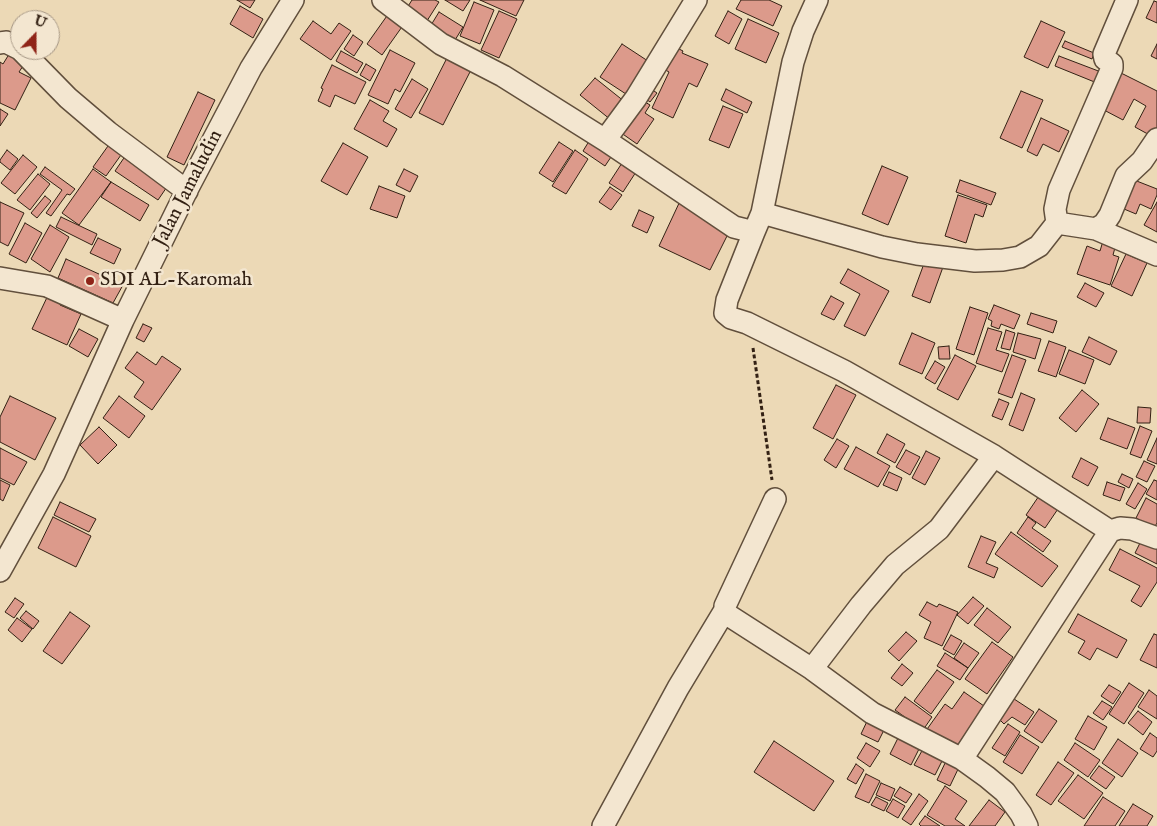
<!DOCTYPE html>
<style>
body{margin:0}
#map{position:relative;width:1157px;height:826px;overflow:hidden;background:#ecd9b6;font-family:"IM FELL English",serif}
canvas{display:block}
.north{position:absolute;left:10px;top:10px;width:50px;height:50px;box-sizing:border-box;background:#f3e6d0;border:1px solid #a69785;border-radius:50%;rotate:22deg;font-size:14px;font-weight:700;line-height:20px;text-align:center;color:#332114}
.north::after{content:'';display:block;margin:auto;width:18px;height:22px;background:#8f2418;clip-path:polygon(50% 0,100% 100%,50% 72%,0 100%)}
</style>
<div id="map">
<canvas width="1157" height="826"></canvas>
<div class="north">U</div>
</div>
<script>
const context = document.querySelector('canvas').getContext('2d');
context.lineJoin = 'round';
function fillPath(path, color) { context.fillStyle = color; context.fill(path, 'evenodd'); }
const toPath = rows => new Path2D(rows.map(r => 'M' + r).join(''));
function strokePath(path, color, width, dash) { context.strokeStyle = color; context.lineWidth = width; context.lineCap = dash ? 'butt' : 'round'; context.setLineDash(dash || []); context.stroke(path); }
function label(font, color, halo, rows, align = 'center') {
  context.font = font + ' "IM FELL English",serif'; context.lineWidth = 5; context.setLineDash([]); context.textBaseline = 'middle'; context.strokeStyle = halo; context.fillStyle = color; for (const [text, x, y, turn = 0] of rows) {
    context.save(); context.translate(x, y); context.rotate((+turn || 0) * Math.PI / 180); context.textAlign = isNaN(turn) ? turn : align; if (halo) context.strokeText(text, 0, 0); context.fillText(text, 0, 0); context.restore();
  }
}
const building = toPath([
 [237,0,255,0,250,8,237,0],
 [412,0,435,0,439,2,425,24,405,11,412,0],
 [445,0,470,0,463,11,445,0],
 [480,0,524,0,516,16,480,0],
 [741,0,769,0,782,6,773,26,736,9,741,0],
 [1154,1,1157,2,1157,23,1146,18,1154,1],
 [474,2,494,10,480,44,460,36,474,2],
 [240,6,263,19,253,38,230,24,240,6],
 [499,11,517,19,499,58,481,50,499,11],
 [728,11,742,19,729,44,715,36,728,11],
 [439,12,463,27,452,45,428,30,439,12],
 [389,13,404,24,382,55,367,44,389,13],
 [748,19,779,33,766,63,735,49,748,19],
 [313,21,331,34,339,23,351,31,331,60,300,39,313,21],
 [1041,21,1065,32,1048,68,1024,57,1041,21],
 [353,35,363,42,354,56,344,49,353,35],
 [1065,41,1094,53,1092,59,1062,47,1065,41],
 [622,44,651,63,629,96,600,77,622,44],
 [1157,44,1157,59,1151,56,1157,44],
 [673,46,683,51,682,53,708,64,697,87,689,83,673,118,652,108,669,72,662,68,673,46],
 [390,50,415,63,400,92,395,89,388,104,368,95,390,50],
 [11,51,27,60,19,72,31,78,15,110,0,103,0,62,3,64,11,51],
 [341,51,363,63,357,73,336,61,341,51],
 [449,54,473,66,443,125,419,113,449,54],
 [1059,56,1101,72,1097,83,1055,66,1059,56],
 [366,64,376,70,370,81,360,75,366,64],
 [332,65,366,82,355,104,335,95,330,107,318,101,323,89,321,88,332,65],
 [1121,73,1157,91,1157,134,1155,138,1135,127,1146,106,1134,99,1123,120,1102,109,1121,73],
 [595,78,625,102,611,120,580,95,595,78],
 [412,79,428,89,411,118,395,109,412,79],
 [648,87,657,93,650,102,642,96,648,87],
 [726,89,752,102,747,113,721,100,726,89],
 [1021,91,1043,100,1022,148,1000,138,1021,91],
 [198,92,215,100,184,165,167,157,198,92],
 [640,99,650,105,645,113,654,119,637,144,617,130,640,99],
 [370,100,389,111,383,121,397,129,387,147,354,129,370,100],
 [723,106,743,114,729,148,709,140,723,106],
 [0,109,8,114,0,126,0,109],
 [1041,118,1069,131,1059,152,1043,144,1037,156,1027,151,1041,118],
 [591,138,613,154,605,166,583,151,591,138],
 [113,139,126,148,106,176,93,167,113,139],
 [559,142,573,151,553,182,539,173,559,142],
 [343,143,368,157,347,195,321,181,343,143],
 [7,150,18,159,10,170,0,162,0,160,7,150],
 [575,150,588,159,566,194,552,186,575,150],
 [128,152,171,181,158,200,115,171,128,152],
 [23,155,37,167,15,194,1,183,23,155],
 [622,163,636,172,623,192,609,183,622,163],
 [882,166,908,177,888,225,862,214,882,166],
 [45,167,75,189,70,195,67,194,51,216,46,213,62,190,40,174,45,167],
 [93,169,111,182,79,225,62,213,93,169],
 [404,169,418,176,410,192,396,185,404,169],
 [38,174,50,184,30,210,17,200,38,174],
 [1129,178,1157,189,1157,195,1151,209,1140,204,1136,214,1124,209,1128,198,1129,178],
 [960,180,996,193,991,205,956,192,960,180],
 [111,182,149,205,140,221,101,197,111,182],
 [379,186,405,196,397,218,370,209,379,186],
 [610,187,622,195,611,210,599,202,610,187],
 [958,195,987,205,983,217,975,214,966,243,945,236,958,195],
 [45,196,51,201,37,218,31,213,45,196],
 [681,199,727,236,710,270,659,246,681,199],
 [0,202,24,213,8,246,0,242,0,202],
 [1157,202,1157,232,1144,225,1157,202],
 [639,210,654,217,647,233,632,226,639,210],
 [61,217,97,234,92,245,56,227,61,217],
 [25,223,42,233,26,263,9,254,25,223],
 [50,225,69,237,50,272,31,259,50,225],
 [98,238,121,249,114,264,90,253,98,238],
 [1103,241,1116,244,1113,255,1119,257,1110,285,1077,274,1087,246,1100,251,1103,241],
 [1126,254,1147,263,1132,296,1111,286,1126,254],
 [66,259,123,285,113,303,58,278,66,259],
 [925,261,943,267,930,303,912,296,925,261],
 [848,269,889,291,865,336,844,326,860,294,840,283,848,269],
 [1085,283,1104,293,1096,307,1077,297,1085,283],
 [51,289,64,295,60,305,81,314,67,345,32,329,51,289],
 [831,296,844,303,834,320,821,314,831,296],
 [994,305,1020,315,1014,329,1001,324,999,329,991,326,992,321,988,319,994,305],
 [970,307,988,313,974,355,956,349,970,307],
 [1031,313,1057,321,1053,333,1027,324,1031,313],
 [143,324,152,328,144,342,136,338,143,324],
 [988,328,1002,332,996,350,1009,354,1002,372,976,363,988,328],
 [79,329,98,339,88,357,69,346,79,329],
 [1006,330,1015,333,1010,350,1001,348,1006,330],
 [912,333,935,343,922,374,899,364,912,333],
 [1018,333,1041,339,1035,359,1013,352,1018,333],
 [1089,337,1117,351,1110,365,1082,352,1089,337],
 [1049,341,1066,347,1056,377,1038,371,1049,341],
 [949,346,950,359,939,359,938,347,949,346],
 [1069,350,1094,360,1085,384,1059,374,1069,350],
 [137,352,156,365,162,356,181,369,152,410,134,397,144,382,125,368,137,352],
 [955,355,976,366,958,400,937,389,955,355],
 [1012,355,1026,360,1012,398,998,393,1012,355],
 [935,361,945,367,935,384,925,378,935,361],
 [836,385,856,395,833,439,813,428,836,385],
 [1082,390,1099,404,1076,432,1059,418,1082,390],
 [1021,393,1035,399,1023,431,1009,425,1021,393],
 [10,396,56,418,35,460,0,442,0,417,10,396],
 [119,396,145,416,129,438,103,418,119,396],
 [999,399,1009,403,1002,420,992,416,999,399],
 [1138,407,1151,408,1150,423,1137,423,1138,407],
 [1108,418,1135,428,1127,449,1100,439,1108,418],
 [1140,426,1152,431,1141,458,1130,454,1140,426],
 [99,427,117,445,98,464,80,445,99,427],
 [887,434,905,444,895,463,877,453,887,434],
 [1157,438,1157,464,1147,460,1157,438],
 [837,439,849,446,836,468,824,460,837,439],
 [856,447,890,466,878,487,844,469,856,447],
 [0,448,27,462,14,485,0,478,0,448],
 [906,450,920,457,910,475,896,467,906,450],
 [926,451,940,458,925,485,912,478,926,451],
 [1081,458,1098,467,1088,486,1072,477,1081,458],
 [1144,461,1155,466,1147,482,1136,477,1144,461],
 [889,472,902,478,897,491,883,485,889,472],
 [1122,474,1133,479,1129,488,1118,482,1122,474],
 [0,480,10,485,3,501,0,499,0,480],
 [1154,480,1157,481,1157,500,1146,494,1154,480],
 [1107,482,1125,488,1120,501,1103,495,1107,482],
 [1138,483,1147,489,1135,509,1126,504,1138,483],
 [1043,490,1062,503,1045,528,1026,515,1043,490],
 [1146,498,1157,504,1157,523,1154,528,1136,518,1146,498],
 [60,502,96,519,89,532,54,515,60,502],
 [53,517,91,536,76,567,38,548,53,517],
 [1028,517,1036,523,1032,528,1051,541,1043,552,1017,533,1028,517],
 [1011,532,1058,566,1042,587,995,554,1011,532],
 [981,536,996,542,986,563,998,568,994,578,968,567,981,536],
 [1142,539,1157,547,1157,564,1135,553,1142,539],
 [1120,549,1157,568,1157,582,1141,607,1131,601,1140,586,1109,570,1120,549],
 [973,597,984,606,968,624,957,615,973,597],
 [15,598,24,604,14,618,5,612,15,598],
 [927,602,937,607,939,604,958,612,942,646,924,638,931,622,919,615,927,602],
 [987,608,1011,627,998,643,974,625,987,608],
 [26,611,39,621,33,629,20,618,26,611],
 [70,612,90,626,62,664,43,651,70,612],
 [1078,614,1127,640,1117,658,1097,648,1090,660,1078,653,1085,641,1068,632,1078,614],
 [17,618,32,629,22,642,8,630,17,618],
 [906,632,917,641,899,661,888,651,906,632],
 [1154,634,1157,635,1157,668,1140,660,1154,634],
 [951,635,962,641,954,655,943,649,951,635],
 [992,642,1013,657,987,694,965,679,992,642],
 [964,643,979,653,968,668,954,658,964,643],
 [945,653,968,668,960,680,937,666,945,653],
 [902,664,913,673,902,686,891,678,902,664],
 [937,670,954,682,931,714,914,701,937,670],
 [1129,683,1144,693,1124,724,1109,714,1129,683],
 [1109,685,1121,692,1113,704,1101,696,1109,685],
 [1149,690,1157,696,1157,719,1138,707,1149,690],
 [964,692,984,706,953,752,925,732,945,704,952,709,964,692],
 [905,697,932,717,923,730,895,710,905,697],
 [1011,697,1034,712,1025,725,1012,717,1004,724,997,717,1011,697],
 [1102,701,1112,707,1103,720,1093,713,1102,701],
 [1039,709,1057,721,1042,743,1024,731,1039,709],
 [1138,711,1152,722,1143,735,1128,723,1138,711],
 [870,715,887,724,878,742,861,734,870,715],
 [1088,716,1107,727,1094,750,1075,739,1088,716],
 [1008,724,1020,732,1005,756,992,748,1008,724],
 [1150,733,1157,738,1157,751,1153,757,1140,749,1150,733],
 [900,734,921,745,911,765,890,754,900,734],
 [1020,735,1039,747,1022,774,1003,762,1020,735],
 [1118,739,1138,753,1122,777,1102,763,1118,739],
 [774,741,834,781,814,811,754,772,774,741],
 [866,743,880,751,870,767,857,758,866,743],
 [1075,743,1100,760,1088,777,1064,760,1075,743],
 [923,749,943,759,935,775,914,765,923,749],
 [947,759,960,765,950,786,937,780,947,759],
 [1058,762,1074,773,1051,805,1036,795,1058,762],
 [856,764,864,770,856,784,847,779,856,764],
 [1099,766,1115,777,1106,789,1090,778,1099,766],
 [866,774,880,781,869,803,855,797,866,774],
 [1078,775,1103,793,1084,819,1058,801,1078,775],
 [881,783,895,789,890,801,876,795,881,783],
 [945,786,967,801,955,819,965,826,945,826,927,815,945,786],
 [900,787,912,794,906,803,894,796,900,787],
 [919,794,928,801,911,825,902,819,919,794],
 [876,797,888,803,884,811,871,805,876,797],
 [1103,797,1125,811,1115,826,1084,826,1103,797],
 [893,799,905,806,898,818,886,811,893,799],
 [989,800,1005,812,995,826,969,826,989,800],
 [1133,804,1153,816,1147,826,1119,826,1133,804],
 [925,816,940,826,921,826,919,824,925,816]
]);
fillPath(building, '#dc9a8b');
strokePath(building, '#332114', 1);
const minor = toPath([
 [383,0,441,44,503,76,605,140,734,227,754,232,762,213,882,247,917,254,975,261,1003,260,1020,257,1039,246,1057,223,1096,229,1104,224,1110,215,1126,176,1142,161,1157,139],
 [0,43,6,42,20,49],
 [21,50,68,98,108,132,187,191],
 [605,140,636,98,696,0],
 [762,213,793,62,803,31,817,0],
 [1057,223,1055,209,1059,190,1112,68,1112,64,1105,59,1104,54,1127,0],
 [1096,229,1157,255],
 [754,232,727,300,725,313,731,318,747,323,844,371,994,456,1110,531],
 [0,278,47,286,123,320],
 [0,571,54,474,123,320,189,186,251,68,293,0],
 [725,610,728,615,812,669,872,713,962,759,1110,531,1120,528,1132,529,1157,538],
 [812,669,861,605,895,565,939,529,994,456],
 [962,759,987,777,1005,792,1021,814,1027,826],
 [603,826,678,688,725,610,725,606,775,499]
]);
strokePath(minor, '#614f3c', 24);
strokePath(toPath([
 [753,348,772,480]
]), '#332114', 3, [4, 2.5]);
strokePath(minor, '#f3e6d0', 21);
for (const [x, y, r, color] of [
 [90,281,5,"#8f2418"]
]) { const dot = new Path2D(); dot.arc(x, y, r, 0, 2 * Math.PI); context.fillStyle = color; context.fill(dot); strokePath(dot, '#f3e6d0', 2); }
label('20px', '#332114', '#f3e6d0', [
 ["Jalan Jamaludin",189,189,-63]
]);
label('20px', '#332114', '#f3e6d0', [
 ["SDI AL-Karomah",100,281]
], 'left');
</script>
